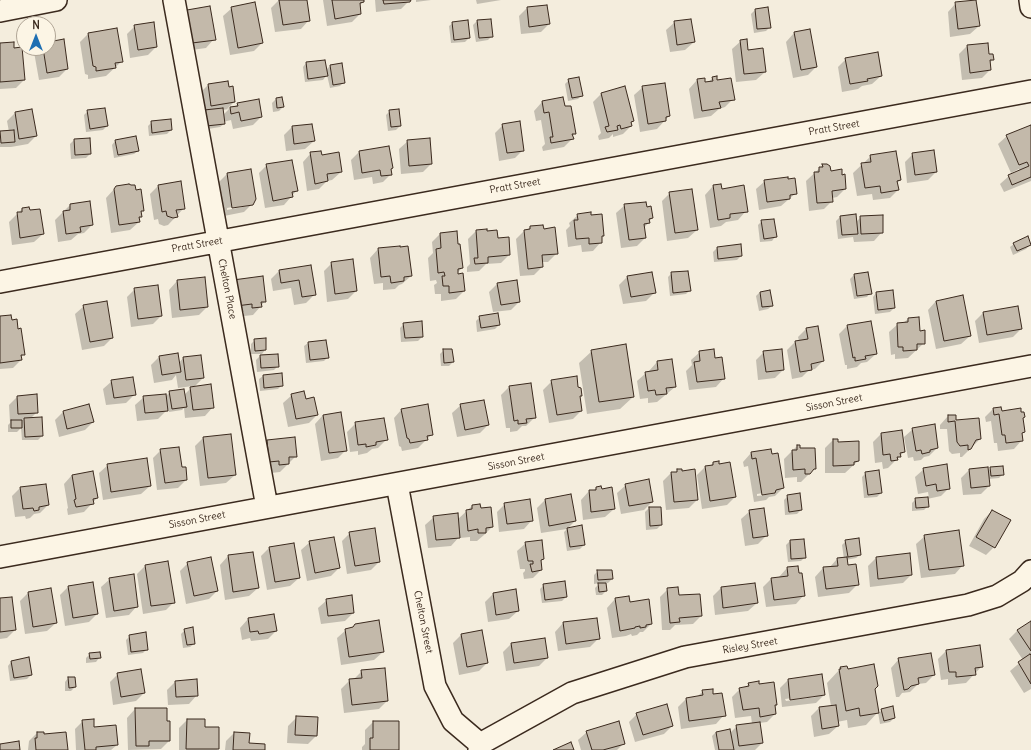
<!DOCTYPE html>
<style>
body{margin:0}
#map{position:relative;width:1031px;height:750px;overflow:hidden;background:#f4eddd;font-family:Delius,sans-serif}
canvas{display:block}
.north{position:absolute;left:16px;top:16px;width:40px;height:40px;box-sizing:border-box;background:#fcf5e5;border:1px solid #afa495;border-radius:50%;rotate:0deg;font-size:11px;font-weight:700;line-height:16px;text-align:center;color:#3b2a1e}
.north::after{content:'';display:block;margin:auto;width:14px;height:18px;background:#1f6fb2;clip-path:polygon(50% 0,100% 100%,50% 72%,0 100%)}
</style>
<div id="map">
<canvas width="1031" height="750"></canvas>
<div class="north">N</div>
</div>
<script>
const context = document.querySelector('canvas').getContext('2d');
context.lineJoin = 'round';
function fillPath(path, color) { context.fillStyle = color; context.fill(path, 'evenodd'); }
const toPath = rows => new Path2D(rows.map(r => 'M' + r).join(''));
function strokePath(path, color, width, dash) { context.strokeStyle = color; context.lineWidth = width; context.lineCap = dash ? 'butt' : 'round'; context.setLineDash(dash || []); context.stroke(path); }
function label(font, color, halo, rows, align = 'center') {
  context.font = font + ' Delius,sans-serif'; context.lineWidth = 3; context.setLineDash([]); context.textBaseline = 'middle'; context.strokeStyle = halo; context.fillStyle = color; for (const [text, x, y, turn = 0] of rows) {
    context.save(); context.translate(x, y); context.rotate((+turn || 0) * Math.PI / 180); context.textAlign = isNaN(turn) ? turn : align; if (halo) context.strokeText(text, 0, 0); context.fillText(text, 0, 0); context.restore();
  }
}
fillPath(toPath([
 [279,0,306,0,309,20,301,29,275,32,271,8],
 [323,0,363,0,363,2,359,6,360,14,352,22,327,26],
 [375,0,410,0,401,9,376,12],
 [416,0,431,0,416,2],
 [476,0,501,0,477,4],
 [956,3,979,26,970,34,950,37,948,12],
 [232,8,262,43,254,51,230,55,223,16],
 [527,8,549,24,541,32,521,34,519,16],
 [768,8,770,27,766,31,754,33,751,14,755,10],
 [188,11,214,39,206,48,184,51,179,19],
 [477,21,492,36,488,40,476,42,473,25],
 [675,22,694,42,685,50,670,52,666,30],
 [453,23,469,38,465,42,451,43,449,26],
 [135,26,156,47,148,55,130,58,127,34],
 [794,33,816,67,808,75,793,78,786,42],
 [88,34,122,61,106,76,88,79,88,75,85,74,80,42],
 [741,41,765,72,756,80,736,82,732,49],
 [48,43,67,69,59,77,39,80,34,52,38,48,48,48],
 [0,44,13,49,24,80,16,88,0,89],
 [967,46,988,55,993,60,989,63,990,70,982,78,962,80,959,54],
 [846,59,881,76,872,84,862,86,858,89,842,92,838,67],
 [306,63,326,70,330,66,344,82,340,86,330,88,327,75,323,80,305,82,303,67],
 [713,78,733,99,725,107,719,109,711,116,694,119,689,89,697,80,704,83,707,83],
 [569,80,582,95,578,99,568,101,565,84],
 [208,85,234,102,227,109,234,107,238,104,261,117,253,125,233,129,231,120,223,122,224,124,220,127,202,130,200,93],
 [229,109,223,115,222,110],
 [643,87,669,116,657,129,640,132,634,95],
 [601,94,633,121,630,124,631,126,623,134,613,137,613,134,609,138,599,140,598,136,601,133,593,102],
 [276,99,283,107,279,111,273,112,272,103],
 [562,99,564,108,575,133,572,137,572,139,564,147,543,151,542,147,545,144,541,120,536,121,534,111,542,102],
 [32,110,36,136,28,144,11,147,0,147,0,133,9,132,7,121,15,113],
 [88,111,107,126,103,130,86,132,84,115],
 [390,111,400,126,396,130,388,131,386,115],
 [152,122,171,130,167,134,149,136,148,126],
 [311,125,314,141,305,149,286,151,284,135,292,127],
 [503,125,523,150,515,158,499,161,495,133],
 [1031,126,1031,181,1004,192,1000,184,1009,176,1020,171,1019,169,1011,173,998,144,1007,136],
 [89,139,90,154,86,158,71,159,70,144,74,140],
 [115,141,138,151,134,154,114,158,112,145],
 [408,141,431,164,423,172,401,174,399,149],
 [388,147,391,174,383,182,373,184,372,177,354,180,351,160,359,152],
 [311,153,321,156,341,172,332,180,327,181,319,189,307,191,303,162],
 [913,154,936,172,928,180,907,183,905,162],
 [871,156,900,180,897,183,898,190,890,198,873,200,872,194,857,196,853,173],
 [267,165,297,190,284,205,265,208,259,173],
 [823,165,845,189,837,197,832,198,832,201,824,209,809,211,806,181],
 [250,170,252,204,244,212,224,216,219,182,227,174],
 [248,204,248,206,227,210,227,208],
 [765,181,796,193,781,206,759,210,756,189],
 [720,185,721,190,746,211,738,220,726,222,721,226,710,228,705,195,713,186],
 [158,186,184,208,168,225,164,226,159,224,158,219,154,220,150,194],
 [116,187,143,210,140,213,141,217,138,219,139,222,130,230,111,233,106,198],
 [670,193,697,230,688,238,667,241,662,201],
 [70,205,92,225,84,233,78,234,71,240,58,242,55,220],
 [625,205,652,218,644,228,645,238,637,246,621,248,616,213],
 [22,209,43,234,34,242,12,245,9,222],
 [578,215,590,216,603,235,601,238,601,242,593,251,582,252,581,245,568,247,566,230,570,226,569,223],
 [840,217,856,222,861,217,882,232,874,241,854,242,853,237,838,239,836,221],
 [762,221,775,237,772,241,760,242,758,225],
 [530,227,543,230,557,253,548,262,542,262,542,267,534,275,520,276,516,239,524,231,527,230],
 [476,231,496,231,497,239,509,255,501,263,486,264,479,271,467,272,467,267,470,264,468,239],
 [440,234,462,268,457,273,464,291,456,299,441,301,441,294,435,294,434,285,437,283,436,280,430,281,428,258,433,253,432,242],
 [1014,244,1030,245,1026,249,1013,255,1010,247],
 [717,248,741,256,737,260,714,262,713,252],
 [378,249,411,276,402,284,399,285,395,289,383,290,383,283,374,284,370,258],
 [332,263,356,291,348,299,327,302,324,271],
 [310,266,315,294,306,303,294,305,291,288,273,291,271,279,279,271],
 [672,273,689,291,686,294,670,296,668,277],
 [854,275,870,293,867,297,854,299,850,279],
 [262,277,265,301,261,306,253,315,244,316,244,312,228,314],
 [627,277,655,292,646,301,623,304,619,285],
 [177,281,207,307,199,315,172,318,169,290],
 [498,283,519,302,511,310,493,312,489,292],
 [135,289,161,316,153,324,131,327,127,297],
 [760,292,772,306,768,309,759,311,756,296],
 [876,293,894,308,890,312,875,314,873,297],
 [936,301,970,336,961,344,936,349,928,310],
 [84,306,112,338,104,346,82,350,75,314],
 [1018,307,1021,329,1013,337,979,343,975,321,983,313],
 [0,317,24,354,21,357,21,360,13,368,0,369],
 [480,317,499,325,495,329,477,332,476,321],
 [908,319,919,332,924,343,908,358,895,359,895,354,891,355,889,332,898,324,903,323],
 [404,324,422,337,418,341,401,342,400,328],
 [848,325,876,354,867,362,861,363,857,367,847,369,847,365,845,365,839,334],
 [806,329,823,361,815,369,809,370,802,377,792,379,787,350,795,342,799,341,798,337],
 [255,340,265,350,262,354,251,354,251,344],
 [308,343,328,357,324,361,306,363,304,346],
 [444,350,453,362,449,366,441,366,440,354],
 [592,351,633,397,620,409,587,414,579,363],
 [700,352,714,359,724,378,716,387,689,390,686,371,692,365,691,360],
 [764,352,783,370,775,378,758,380,756,360],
 [277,355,278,366,274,370,257,372,256,360,260,356],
 [159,357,179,363,183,358,203,378,193,388,213,407,205,416,185,418,184,408,182,410,169,412,168,409,158,419,137,421,135,405,144,397,165,397,170,392,184,395,193,386,178,388,176,375,172,380,154,383,151,365],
 [657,362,675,387,657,402,648,403,648,398,640,399,637,381,646,373,649,372,649,371],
 [263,376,282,385,278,389,260,391,259,379],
 [112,381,135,394,126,403,106,405,103,389],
 [552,381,578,387,581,395,579,397,581,411,573,419,549,423,543,390],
 [530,384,535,417,526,426,522,426,517,431,510,432,510,428,506,428,501,395,509,387],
 [36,395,37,412,31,418,42,436,38,440,22,440,21,428,17,432,8,432,8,425,10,423,9,405,17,397],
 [292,395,305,400,317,415,309,423,288,427,283,403],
 [461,405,488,425,480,433,457,437,452,413],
 [89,406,93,422,85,430,59,437,55,420,63,412],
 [402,409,432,434,418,448,402,451,401,447,399,446,394,418],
 [993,409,1022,419,1024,432,1021,434,1022,440,1014,449,998,451,997,443,994,443,991,421,986,422,985,417],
 [323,415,346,450,338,458,321,461,315,424],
 [948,416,980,439,962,457,960,457,960,453,952,454,949,451,947,429,940,429,940,425],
 [356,423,386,440,378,448,372,449,367,453,358,455,358,451,350,452,347,432],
 [913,429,937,448,929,456,924,457,921,460,914,461,913,457,908,458,904,437],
 [881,434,904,452,888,468,883,469,882,462,875,463,873,442],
 [203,438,235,475,226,483,200,486,195,446],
 [833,440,858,461,845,473,825,473,825,448],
 [267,441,296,456,280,472,271,473,271,468,261,469,259,449],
 [797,446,815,468,801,482,797,482,797,477,785,478,784,459],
 [161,450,181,468,186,480,178,488,157,490,153,458],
 [751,453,771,455,783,488,775,496,769,497,766,500,754,502,748,466,744,467,743,462],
 [776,491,773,494,757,496,757,494],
 [713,463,719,465,735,497,727,505,702,509,697,475,705,467,710,466],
 [108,465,150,486,141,494,103,500,99,473],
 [991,468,1003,474,999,478,988,479,989,486,981,494,963,495,961,478,970,469,988,471],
 [924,469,949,488,941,496,927,499,928,506,924,510,912,511,912,503,916,499,929,498,928,492,918,494,915,477],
 [678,470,697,500,689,508,666,510,663,481,671,473,675,473],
 [866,473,881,493,877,497,864,498,862,477],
 [72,475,97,498,84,512,68,515,67,509,68,508,64,484],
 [626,485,652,502,644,510,621,514,617,493],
 [597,487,614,509,605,517,583,520,581,500,589,491,593,491],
 [20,488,48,505,40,513,34,514,30,518,26,519,25,516,15,517,12,496],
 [570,495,575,521,567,529,584,545,580,549,567,551,564,532,567,529,541,533,537,508,545,500],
 [788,496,801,510,797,514,785,515,784,500],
 [505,504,532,520,524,529,499,532,497,512],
 [472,506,492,527,484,535,477,541,470,541,470,537,460,538,460,536,451,546,428,548,425,525,434,517,457,520],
 [649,508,660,508,661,525,657,529,646,530,645,512],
 [750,511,766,536,758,544,745,546,741,519],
 [992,511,994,547,986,555,969,546,984,519],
 [350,533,379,562,371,570,347,574,342,541],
 [925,536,963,565,955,574,921,578,916,544],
 [803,540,805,557,801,561,788,562,786,545,790,541],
 [846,541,860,555,856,558,846,560,847,566,857,585,849,593,818,597,815,577,823,568,829,568,837,559,844,559,842,545],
 [310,542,339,568,331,576,307,581,301,550],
 [526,543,543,559,540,562,541,570,533,578,524,579,523,573,525,571,525,569,520,569,517,551],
 [293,544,299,578,290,586,267,590,261,556,269,548],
 [909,554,911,575,903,583,870,587,868,566,876,558],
 [228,556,258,588,249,596,225,600,220,565],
 [211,558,217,591,209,599,186,604,180,571,188,563],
 [168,563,174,602,166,610,143,614,137,574,145,566],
 [787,568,804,595,796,604,766,607,763,587,771,579,779,578,779,577],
 [598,571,611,571,612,579,608,583,605,583,606,591,602,595,596,595,595,588,600,583,594,584,594,575],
 [110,579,137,606,129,615,106,618,101,587],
 [92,583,97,614,89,622,65,626,60,595,68,587],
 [754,584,757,603,748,611,715,615,713,596,721,588],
 [544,585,566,597,562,601,542,603,540,589],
 [668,589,701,616,693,624,675,625,670,630,662,630,660,597],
 [51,590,56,623,47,631,25,634,20,601,28,593],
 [493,594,518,611,509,619,488,622,485,602],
 [629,597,630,603,651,624,643,632,640,632,637,635,632,636,631,634,626,636,612,638,607,608,615,599],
 [0,599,15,630,7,638,0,639],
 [327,600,353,613,345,621,321,624,318,608],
 [273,615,276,631,268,639,251,641,250,638,242,640,240,628,248,619],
 [1031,622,1031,689,1024,693,1010,671,1023,660,1009,639,1017,631],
 [563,623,598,639,590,647,558,651,555,632],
 [355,625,383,652,374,660,341,665,337,638,346,630,351,629],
 [185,630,194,644,190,647,183,648,181,634],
 [482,631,487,663,479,671,459,675,453,643,461,635],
 [130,636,147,649,143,653,128,655,126,640],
 [544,639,547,658,539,666,506,671,503,652,511,644],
 [946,651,982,666,966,683,948,685,948,679,941,680,938,659],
 [90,654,99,658,96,662,86,663,86,658],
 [899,659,934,675,926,683,918,684,910,692,902,693,899,697,896,697,891,668],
 [11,662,31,675,27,679,10,681,8,666],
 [841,668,874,689,878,714,882,710,894,718,890,722,880,724,878,712,866,725,848,728,847,720,837,722,838,726,829,734,814,737,811,716,819,708,831,706,827,683],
 [362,671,387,701,379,709,344,713,341,689,350,680,353,680],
 [118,674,144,693,136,701,113,705,110,682],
 [68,678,75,687,71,691,65,691,65,682],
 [788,680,824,695,816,703,782,707,780,688],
 [816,695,816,697,786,701,785,699],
 [175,682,197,695,189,704,168,705,167,690],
 [749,684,759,686,776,705,774,707,775,714,767,722,759,723,762,743,755,750,715,750,712,736,716,732,730,733,737,726,752,724,751,716,735,718,732,697,740,689,745,688],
 [703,691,713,695,724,715,716,724,681,729,678,707,686,699,697,697],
 [135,709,169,741,161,749,128,750,127,718],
 [637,714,672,726,664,734,635,742,629,722],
 [297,717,316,736,308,744,287,743,288,726],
 [187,720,204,720,204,728,218,749,217,750,179,750,179,728],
 [83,721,94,728,117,745,111,750,76,750,75,729],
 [373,722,398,722,398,750,362,750,362,747,365,744,365,730],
 [587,732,624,743,617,750,581,750,578,740],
 [37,733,43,733,43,735,67,750,28,750,29,741],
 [234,733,248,744,264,750,225,750,226,741]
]), '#0003');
const building = toPath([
 [279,0,307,0,310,21,283,25,279,0],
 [332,0,364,0,364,2,360,3,361,14,335,19,332,0],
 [383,0,411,0,410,2,384,4,383,0],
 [976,0,980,26,958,29,955,2,976,0],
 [255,2,263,43,238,48,231,7,255,2],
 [547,5,550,24,529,27,527,7,547,5],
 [210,6,216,40,192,43,187,10,210,6],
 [768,7,771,28,757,29,755,9,768,7],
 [491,19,493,37,479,38,477,20,491,19],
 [691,19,695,42,677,45,674,21,691,19],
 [468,20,470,38,454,40,452,22,468,20],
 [154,22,157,47,138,50,134,25,154,22],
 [117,28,123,62,115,63,116,68,96,71,96,67,93,66,88,33,117,28],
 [810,29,817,67,801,70,794,32,810,29],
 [64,39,68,69,47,73,43,48,48,48,48,42,64,39],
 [747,39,748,50,763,48,766,72,744,74,740,40,747,39],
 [14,42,14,48,22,47,25,80,0,82,0,43,14,42],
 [988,43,989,54,993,54,994,60,990,60,991,70,970,73,967,45,988,43],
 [878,52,882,76,867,79,868,81,850,84,845,58,878,52],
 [325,60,328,76,308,79,306,62,325,60],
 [342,63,345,83,333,85,330,65,342,63],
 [717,76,717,80,731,78,735,100,719,102,721,108,702,111,697,79,705,78,705,82,713,81,712,77,717,76],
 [579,77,583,96,572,98,568,79,579,77],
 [228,81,229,87,233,86,235,102,211,106,208,84,228,81],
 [665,83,670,116,666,117,666,121,648,124,642,86,665,83],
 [625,86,634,121,631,122,632,126,621,129,620,125,617,126,618,130,607,132,605,127,609,126,601,93,625,86],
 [282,97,284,107,277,108,276,98,282,97],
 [563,97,565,106,571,106,576,134,572,134,574,139,551,143,550,137,553,137,549,112,544,113,542,101,563,97],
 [259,99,262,117,241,121,239,112,231,114,230,107,238,106,237,103,259,99],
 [105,108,108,126,90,129,87,110,105,108],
 [223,108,225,124,206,126,204,110,223,108],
 [32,109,37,136,19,139,15,112,32,109],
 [399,109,401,126,391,127,389,110,399,109],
 [171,119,172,130,152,133,151,121,171,119],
 [520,121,524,151,507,153,502,124,520,121],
 [312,124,315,141,294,144,292,126,312,124],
 [1031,125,1031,177,1012,185,1008,175,1029,166,1027,162,1019,165,1006,135,1031,125],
 [14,130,15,142,1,143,0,131,14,130],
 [136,136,139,151,118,155,115,140,136,136],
 [90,138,91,154,75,155,74,139,90,138],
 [430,138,432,164,409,166,407,140,430,138],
 [389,146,393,168,391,169,392,175,381,176,380,170,362,173,359,151,389,146],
 [934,150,937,172,915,175,912,153,934,150],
 [321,151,322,155,339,152,342,172,327,174,328,181,315,184,310,152,321,151],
 [896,151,901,180,897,181,899,190,881,193,880,186,865,188,861,163,871,162,870,155,896,151],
 [292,160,298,191,292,192,293,197,273,201,266,164,292,160],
 [822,164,827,164,830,166,831,171,842,169,842,175,845,174,846,189,832,191,833,202,817,203,814,172,819,172,819,167,823,167,822,164],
 [251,169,256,199,253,205,232,208,227,173,251,169],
 [788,177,788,179,795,178,797,194,790,195,790,199,767,202,764,180,788,177],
 [181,181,185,209,176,210,178,217,173,218,167,216,166,211,162,212,158,185,181,181],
 [129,184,131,185,135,185,136,190,141,189,144,211,141,211,142,217,139,217,140,222,119,225,114,189,116,186,129,184],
 [721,184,722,189,744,185,748,212,730,214,730,218,718,220,713,185,721,184],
 [692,189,698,230,675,233,669,192,692,189],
 [90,201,93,225,80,227,81,232,66,234,63,211,70,210,70,204,90,201],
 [646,202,647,207,651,206,653,218,649,219,650,223,644,224,646,238,629,240,624,204,646,202],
 [29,207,30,210,40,209,44,234,20,238,17,212,22,212,22,208,29,207],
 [591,212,591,215,602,214,604,236,602,236,602,243,589,244,589,238,576,239,574,220,578,220,577,214,591,212],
 [856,214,858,234,842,235,840,216,856,214],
 [883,215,883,233,861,234,860,216,883,215],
 [774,219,777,237,764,239,761,220,774,219],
 [543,225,544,229,555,227,558,254,542,255,543,267,528,269,524,230,530,229,530,226,543,225],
 [487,229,487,231,497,230,498,238,509,237,510,255,488,257,488,263,475,264,474,258,478,258,476,230,487,229],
 [457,231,458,244,460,244,463,268,458,269,458,274,463,273,465,291,449,293,449,286,443,286,442,276,445,276,444,272,438,273,436,249,441,248,440,233,457,231],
 [1028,236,1031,245,1017,251,1013,243,1028,236],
 [741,244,742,256,718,259,717,247,741,244],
 [400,246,400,247,408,246,412,276,404,277,404,281,391,283,390,276,381,277,378,248,400,246],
 [353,259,357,291,335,294,331,262,353,259],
 [311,265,316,295,302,297,299,280,281,283,279,270,311,265],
 [688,271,691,291,673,293,671,272,688,271],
 [652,272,656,293,631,297,627,276,652,272],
 [868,272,872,294,857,296,854,274,868,272],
 [263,276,266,302,261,302,262,307,252,308,252,304,236,306,233,280,263,276],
 [205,277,208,307,180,310,177,280,205,277],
 [517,280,520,302,501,305,497,283,517,280],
 [158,285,162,316,138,319,134,288,158,285],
 [770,290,773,306,762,307,760,292,770,290],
 [893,290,895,308,878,310,876,292,893,290],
 [963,295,971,336,944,341,936,301,963,295],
 [107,301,113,338,90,342,83,305,107,301],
 [1018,306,1022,329,987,335,983,312,1018,306],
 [498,313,500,325,481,328,479,316,498,313],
 [11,315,12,320,17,319,18,329,21,328,25,355,21,355,22,360,0,363,0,316,11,315],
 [919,317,920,331,925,330,925,344,917,344,917,350,903,351,903,347,898,347,897,323,908,322,908,318,919,317],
 [422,321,423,337,405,338,403,323,422,321],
 [871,321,877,354,865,356,866,359,855,361,855,357,853,358,847,325,871,321],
 [818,326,824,361,811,364,812,370,800,372,795,341,808,339,806,328,818,326],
 [266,338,266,350,255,351,254,339,266,338],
 [326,340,329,358,310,360,308,342,326,340],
 [626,344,634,397,599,402,591,350,626,344],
 [443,349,452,349,454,362,444,363,443,349],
 [714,349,715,358,722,357,725,379,697,382,694,362,700,361,699,351,714,349],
 [782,349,784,370,766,372,763,351,782,349],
 [178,353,181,372,162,375,159,356,178,353],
 [278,354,279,367,261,368,260,355,278,354],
 [201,355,204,378,186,380,183,357,201,355],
 [672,359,676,387,666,388,667,394,656,395,655,390,648,391,645,372,658,370,657,361,672,359],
 [282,373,283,386,264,388,263,375,282,373],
 [577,376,578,387,581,388,582,396,580,396,582,411,557,415,551,380,577,376],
 [133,377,136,395,114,398,111,380,133,377],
 [531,383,536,418,526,419,527,423,518,424,518,420,514,421,509,386,531,383],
 [211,384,214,408,193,410,190,387,211,384],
 [184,389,187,407,172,409,169,391,184,389],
 [304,391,306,399,314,397,318,415,296,419,291,394,304,391],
 [37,394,38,413,18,414,17,396,37,394],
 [166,394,168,411,145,413,143,396,166,394],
 [484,400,489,425,465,430,460,404,484,400],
 [89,404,94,422,67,429,63,411,89,404],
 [428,404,433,435,427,436,428,440,410,443,409,439,407,438,401,409,428,404],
 [1001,407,1002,411,1021,408,1021,412,1024,412,1025,417,1023,418,1025,432,1022,433,1023,441,1006,443,1005,435,1002,435,999,414,994,415,993,408,1001,407],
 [341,412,347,451,329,453,323,415,341,412],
 [948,415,956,415,956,420,979,418,981,439,976,440,971,449,968,450,968,445,960,446,957,442,955,421,948,422,948,415],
 [42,417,43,436,25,437,24,418,42,417],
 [384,418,388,440,376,442,376,445,366,447,366,444,358,445,355,422,384,418],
 [11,420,22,420,22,428,11,428,11,420],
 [935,424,938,448,930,450,930,452,922,454,921,450,916,451,912,428,935,424],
 [902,430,905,452,900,453,901,457,897,457,898,460,891,461,890,454,883,455,881,433,902,430],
 [231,434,236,475,208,478,203,437,231,434],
 [295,437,297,457,289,457,289,464,279,465,279,461,269,462,267,440,295,437],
 [833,439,838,439,838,442,859,441,859,461,854,462,854,465,833,466,833,439],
 [797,445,800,445,800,448,815,448,816,469,814,469,810,474,805,474,805,469,793,470,792,450,797,450,797,445],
 [179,447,182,467,186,467,187,480,165,483,160,449,179,447],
 [771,449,772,454,778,453,784,488,776,490,775,493,762,495,756,458,752,459,751,452,771,449],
 [147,458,151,486,111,492,107,464,147,458],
 [719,461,719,464,730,462,736,497,710,501,705,466,713,465,713,462,719,461],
 [947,464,950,489,937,491,936,484,926,486,923,468,947,464],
 [1003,466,1004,475,991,476,990,467,1003,466],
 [988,467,990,486,971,488,969,469,988,467],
 [677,469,682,469,682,471,695,469,698,500,674,502,671,472,677,472,677,469],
 [879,470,882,493,868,495,865,472,879,470],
 [93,471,98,498,93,499,94,504,76,507,74,500,76,499,72,475,93,471],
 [649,479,653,502,629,506,625,484,649,479],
 [46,484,49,505,39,507,39,510,34,511,33,508,23,509,20,487,46,484],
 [601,486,602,489,612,487,615,509,591,512,589,490,596,490,596,487,601,486],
 [800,493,802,510,789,512,787,495,800,493],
 [571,494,576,521,549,526,545,499,571,494],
 [928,497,929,507,916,508,915,498,928,497],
 [530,499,533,521,507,524,504,503,530,499],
 [480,504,481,508,491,507,493,527,486,528,486,533,478,533,478,529,468,531,466,510,472,509,472,505,480,504],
 [649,507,661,507,662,525,650,526,649,507],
 [764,508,768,536,753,538,749,510,764,508],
 [992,510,1011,520,995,548,976,537,992,510],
 [458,513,460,538,436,540,433,516,458,513],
 [582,525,585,545,570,547,567,528,582,525],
 [375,528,380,562,355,566,349,532,375,528],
 [959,530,964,566,929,570,924,535,959,530],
 [334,537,340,568,315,573,309,541,334,537],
 [859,538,861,555,848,557,845,540,859,538],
 [804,539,806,558,791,559,790,540,804,539],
 [542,540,544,559,541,560,542,570,532,572,530,564,533,564,533,561,528,561,525,542,542,540],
 [294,543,300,578,275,582,269,547,294,543],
 [253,552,259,588,233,592,228,555,253,552],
 [910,553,912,575,878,579,876,557,910,553],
 [211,557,218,591,194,596,187,562,211,557],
 [847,557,848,565,856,564,859,585,826,589,823,567,838,566,837,558,847,557],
 [168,561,175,603,151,606,145,565,168,561],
 [798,566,799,573,802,573,805,596,774,600,771,578,788,576,787,567,798,566],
 [597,570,612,570,613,579,598,580,597,570],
 [134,574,138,607,114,611,109,578,134,574],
 [565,581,567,597,545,600,543,584,565,581],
 [93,582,98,614,73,618,68,586,93,582],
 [598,583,606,583,607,591,599,592,598,583],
 [755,583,758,603,723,608,721,587,755,583],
 [678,587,679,595,700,594,702,616,679,618,680,622,670,623,667,588,678,587],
 [51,588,57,623,33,627,28,592,51,588],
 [516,589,519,611,496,615,493,593,516,589],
 [352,595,354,613,328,616,326,599,352,595],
 [629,596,630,602,649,599,652,624,646,625,646,627,640,628,640,626,635,627,635,628,620,631,615,598,629,596],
 [12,597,16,630,0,632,0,598,12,597],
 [274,614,277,631,259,634,258,631,250,632,248,618,274,614],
 [597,618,600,639,566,644,563,622,597,618],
 [379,620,384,652,349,657,345,629,353,627,355,624,379,620],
 [1031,621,1031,651,1017,630,1031,621],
 [193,627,195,644,187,645,184,629,193,627],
 [482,630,488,663,467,667,461,634,482,630],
 [146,632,148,650,131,652,129,635,146,632],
 [545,638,548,658,514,663,511,643,545,638],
 [980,645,983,667,975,668,976,675,956,677,956,672,949,672,946,650,980,645],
 [100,652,101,658,90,659,89,653,100,652],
 [931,653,935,675,918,678,919,684,911,686,908,689,904,690,898,658,931,653],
 [1030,654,1031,655,1031,684,1018,662,1030,654],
 [29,657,32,675,14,678,11,661,29,657],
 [874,664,878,686,875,689,879,713,860,716,859,708,846,711,839,669,841,669,840,667,847,666,848,669,874,664],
 [385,668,388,701,352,705,349,679,362,678,361,670,385,668],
 [141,669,145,693,121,697,117,673,141,669],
 [822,674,825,695,790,700,788,679,822,674],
 [68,677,75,677,76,687,69,688,68,677],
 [197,679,198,696,176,697,175,681,197,679],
 [759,681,759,684,774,682,777,705,775,705,776,714,760,717,759,708,743,710,739,688,749,686,748,683,759,681],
 [713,689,713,694,722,693,726,716,689,721,686,698,703,695,702,690,713,689],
 [667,704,673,726,643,735,636,713,667,704],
 [836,705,839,726,822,729,819,707,836,705],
 [893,706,895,718,884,721,881,709,893,706],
 [135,708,167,708,167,721,170,721,170,741,149,741,149,746,136,746,135,708],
 [296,716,318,717,317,736,295,735,296,716],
 [94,719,94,727,116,725,118,745,96,747,96,750,85,750,82,720,94,719],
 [187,719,205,719,205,727,219,727,219,749,186,749,187,719],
 [373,721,399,721,399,750,370,750,370,738,373,738,373,721],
 [619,721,625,744,603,750,592,750,586,731,619,721],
 [760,722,763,743,739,746,736,725,760,722],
 [730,729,734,750,719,750,716,732,730,729],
 [37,732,44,732,44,734,66,732,68,750,36,750,35,738,37,738,37,732],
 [234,732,250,733,249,743,265,744,265,750,233,750,234,732],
 [19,741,20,750,0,750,0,744,19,741],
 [571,742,574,750,553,750,571,742]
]);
fillPath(building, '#c3b9aa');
strokePath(building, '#3b2a1e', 1);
const minor = toPath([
 [174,0,267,507],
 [1030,0,1031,7],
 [0,11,56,0],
 [0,282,1031,91],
 [397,484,435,686,453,721,480,744],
 [0,557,1031,366],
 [479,750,480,744,572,693,685,657,968,605,997,596,1022,581,1031,571]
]);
strokePath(minor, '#3b2a1e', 24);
strokePath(minor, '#fcf5e5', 21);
label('10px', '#3b2a1e', '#fcf5e5', [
 ["Pratt Street",834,128,-10],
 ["Pratt Street",515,186,-10],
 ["Pratt Street",197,245,-10],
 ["Chelton Place",227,289,79],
 ["Sisson Street",834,403,-11],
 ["Sisson Street",516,462,-11],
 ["Sisson Street",197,520,-11],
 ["Chelton Street",423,622,79],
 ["Risley Street",750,646,-10]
]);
</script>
